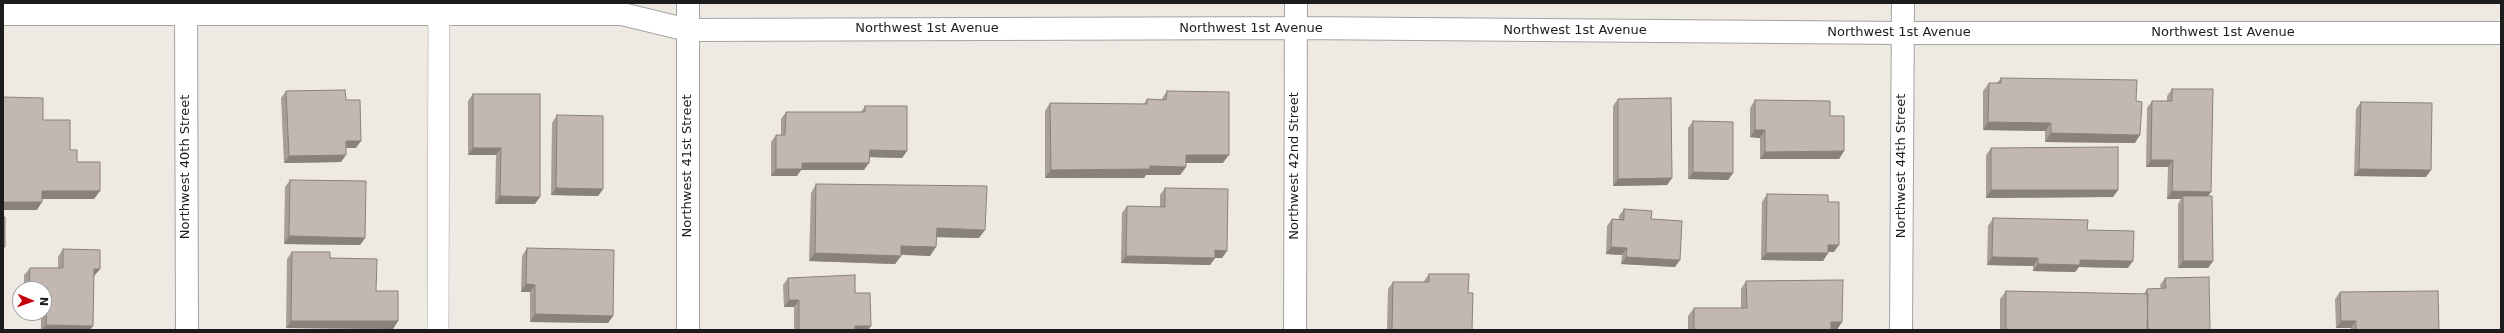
<!DOCTYPE html>
<style>
body{margin:0}
#map{position:relative;width:2504px;height:333px;overflow:hidden;background:#eee9e2;font-family:"DejaVu Sans",sans-serif}
canvas{display:block}
.frame{position:absolute;inset:0;border:4px solid #1c1c1c;pointer-events:none}
.north{position:absolute;left:12px;top:281px;width:40px;height:40px;box-sizing:border-box;background:#fff;border:1px solid #a4a4a4;border-radius:50%;rotate:92deg;font-size:11px;font-weight:700;line-height:16px;text-align:center;color:#1c1c1c}
.north::after{content:'';display:block;margin:auto;width:14px;height:18px;background:#c7010b;clip-path:polygon(50% 0,100% 100%,50% 72%,0 100%)}
</style>
<div id="map">
<canvas width="2504" height="333"></canvas>
<div class="frame"></div>
<div class="north">N</div>
</div>
<script>
const context = document.querySelector('canvas').getContext('2d');
context.lineJoin = 'round';
const toPath = rows => new Path2D(rows.map(r => 'M' + r).join(''));
function strokePath(path, color, width, dash) { context.strokeStyle = color; context.lineWidth = width; context.lineCap = dash ? 'butt' : 'round'; context.setLineDash(dash || []); context.stroke(path); }
function fillPath(path, color) { context.fillStyle = color; context.fill(path, 'evenodd'); }
function label(font, color, halo, rows, align = 'center') {
  context.font = font + ' "DejaVu Sans",sans-serif'; context.lineWidth = 4; context.setLineDash([]); context.textBaseline = 'middle'; context.strokeStyle = halo; context.fillStyle = color; for (const [text, x, y, turn = 0] of rows) {
    context.save(); context.translate(x, y); context.rotate((+turn || 0) * Math.PI / 180); context.textAlign = isNaN(turn) ? turn : align; if (halo) context.strokeText(text, 0, 0); context.fillText(text, 0, 0); context.restore();
  }
}
const service = toPath([
 [438,330,439,3]
]);
const minor = toPath([
 [186,3,187,330],
 [3,14,622,14,688,30,1296,28,1903,33,2501,33],
 [688,330,688,3],
 [1295,330,1296,3],
 [1901,330,1903,3]
]);
strokePath(service, '#a3a3a3', 22);
strokePath(minor, '#a3a3a3', 24);
strokePath(service, '#fff', 21);
strokePath(minor, '#fff', 22);
fillPath(toPath([
 [2001,78,2135,143,2045,142,2045,131,1983,130,1983,91,1989,83,1997,83],
 [2172,89,2208,196,2213,261,2208,268,2178,268,2178,204,2181,199,2167,199,2168,167,2146,167,2147,108,2152,101,2167,101,2167,96],
 [286,91,346,100,356,148,346,148,341,162,284,163,281,98],
 [1167,91,1223,163,1186,163,1186,167,1180,175,1146,175,1144,178,1045,178,1045,111,1050,103,1144,104,1147,99,1161,100],
 [473,94,535,204,495,204,496,155,468,155,468,101],
 [1618,99,1672,178,1667,185,1613,186,1613,106],
 [1755,100,1830,116,1844,151,1839,159,1760,159,1760,138,1750,137,1750,108],
 [2361,102,2426,177,2354,176,2356,109],
 [865,106,907,151,902,158,870,157,864,170,801,170,797,176,771,176,771,142,776,135,781,135,781,119,786,112,861,112],
 [557,115,603,189,598,196,551,195,552,123],
 [1693,121,1733,173,1728,180,1688,179,1688,128],
 [1991,148,2118,190,2113,197,1986,198,1986,155],
 [290,180,365,238,360,245,284,244,285,187],
 [816,184,979,238,936,237,930,256,901,255,901,256,895,264,809,261,811,193],
 [1165,188,1227,251,1222,258,1215,258,1210,265,1121,263,1122,213,1127,206,1160,207,1160,195],
 [1767,194,1828,202,1834,252,1828,252,1828,253,1823,261,1761,260,1762,202],
 [1624,209,1651,219,1675,267,1621,264,1622,255,1606,254,1607,226,1612,219,1619,220,1619,216],
 [1993,218,2087,230,2128,268,2079,267,2075,272,2033,271,2033,266,1987,265,1988,226],
 [527,248,613,316,608,323,530,322,530,292,521,292,522,256],
 [63,249,100,269,94,276,90,330,41,330,41,313,44,313,44,289,24,289,24,275,30,268,58,268,58,257],
 [292,252,330,258,376,291,398,321,393,329,286,328,287,259],
 [1429,274,1468,293,1472,330,1387,330,1388,289,1393,282,1424,282,1424,281],
 [788,278,855,293,871,326,868,330,794,330,794,307,784,307,783,285],
 [2165,278,2210,330,2000,330,2000,299,2006,291,2144,294,2147,289,2161,289,2160,285],
 [1746,281,1837,330,1688,330,1688,316,1694,308,1741,308,1741,289],
 [2340,292,2439,330,2351,330,2351,328,2336,328,2335,299]
]), '#a79e98');
fillPath(toPath([
 [1988,122,2051,123,2045,131,1983,130],
 [1755,130,1765,130,1760,138,1750,137],
 [2051,133,2140,135,2135,143,2045,142],
 [346,141,361,141,356,148,341,148],
 [473,148,501,148,496,155,468,155],
 [870,150,907,151,902,158,865,157],
 [1844,151,1839,159,1760,159,1765,152],
 [346,155,341,162,284,163,289,156],
 [1186,155,1229,155,1223,163,1180,163],
 [2151,160,2173,160,2168,167,2146,167],
 [802,163,869,163,864,170,801,170,797,176,771,176,776,169],
 [1150,166,1186,167,1180,175,1146,175,1144,178,1045,178,1051,170],
 [2359,169,2431,170,2426,177,2354,176],
 [1693,172,1733,173,1728,180,1688,179],
 [1672,178,1667,185,1613,186,1618,179],
 [556,188,603,189,598,196,551,195],
 [1991,190,2118,190,2113,197,1986,198],
 [42,191,100,191,94,199,36,199],
 [2172,191,2211,192,2206,199,2183,196,2181,199,2167,199],
 [500,196,540,197,535,204,495,204],
 [3,202,42,202,37,210,3,210],
 [937,228,985,230,979,238,931,237],
 [289,236,365,238,360,245,284,244],
 [1828,245,1839,245,1834,252,1823,252],
 [901,246,936,247,930,256,896,254],
 [1611,247,1627,248,1622,255,1606,254],
 [1215,250,1227,251,1222,258,1210,258],
 [815,253,901,256,895,264,809,261],
 [1766,253,1828,253,1823,261,1761,260],
 [1126,256,1215,258,1210,265,1121,263],
 [1626,257,1680,260,1675,267,1621,264],
 [1992,257,2038,258,2033,266,1987,265],
 [2080,260,2133,261,2128,268,2079,267,2075,272,2033,271,2038,264],
 [2183,261,2213,261,2208,268,2178,268],
 [94,269,100,269,94,276,89,276],
 [526,284,535,285,530,292,521,292],
 [789,300,799,300,794,307,784,307],
 [535,314,613,316,608,323,530,322],
 [291,321,398,321,393,329,286,328],
 [2341,321,2356,321,2351,328,2336,328],
 [1831,322,1842,322,1837,330,1825,330],
 [46,325,93,326,90,330,42,330],
 [855,326,871,326,868,330,853,330]
]), '#88817c');
const building = toPath([
 [2001,78,2137,80,2136,101,2142,102,2140,135,2051,133,2051,123,1988,122,1989,83,2001,83,2001,78],
 [2172,89,2213,89,2211,192,2172,191,2173,160,2151,160,2152,101,2172,101,2172,89],
 [345,90,346,100,360,100,361,141,346,141,346,155,289,156,286,91,345,90],
 [1167,91,1229,92,1229,155,1186,155,1186,167,1150,166,1150,169,1051,170,1050,103,1147,104,1147,99,1166,100,1167,91],
 [473,94,540,94,540,197,500,196,501,148,473,148,473,94],
 [3,97,43,98,43,120,70,120,70,150,77,150,77,162,100,162,100,191,42,191,42,202,3,202,3,97],
 [1671,98,1672,178,1618,179,1618,99,1671,98],
 [1755,100,1830,101,1830,116,1844,116,1844,151,1765,152,1765,130,1755,130,1755,100],
 [2361,102,2432,103,2431,170,2359,169,2361,102],
 [865,106,907,106,907,151,870,150,869,163,802,163,802,169,776,169,776,135,785,135,786,112,865,112,865,106],
 [557,115,603,116,603,189,556,188,557,115],
 [1693,121,1733,122,1733,173,1693,172,1693,121],
 [2118,147,2118,190,1991,190,1991,148,2118,147],
 [290,180,366,181,365,238,289,236,290,180],
 [816,184,987,186,985,230,937,228,936,247,901,246,901,256,815,253,816,184],
 [1165,188,1228,189,1227,251,1215,250,1215,258,1126,256,1127,206,1165,207,1165,188],
 [1767,194,1828,195,1828,202,1839,202,1839,245,1828,245,1828,253,1766,253,1767,194],
 [2183,196,2212,196,2213,261,2183,261,2183,196],
 [1624,209,1652,211,1651,219,1682,221,1680,260,1626,257,1627,248,1611,247,1612,219,1624,220,1624,209],
 [3,217,5,217,5,247,3,247,3,217],
 [1993,218,2088,220,2087,230,2134,231,2133,261,2080,260,2080,265,2038,264,2038,258,1992,257,1993,218],
 [527,248,614,250,613,316,535,314,535,285,526,284,527,248],
 [63,249,100,250,100,269,94,269,93,326,46,325,47,302,44,301,44,289,29,289,30,268,63,268,63,249],
 [292,252,330,252,330,258,377,259,376,291,398,291,398,321,291,321,292,252],
 [1429,274,1469,274,1468,293,1473,293,1472,330,1392,330,1393,282,1429,282,1429,274],
 [855,275,855,293,870,293,871,326,855,326,855,330,799,330,799,300,789,300,788,278,855,275],
 [2209,277,2210,330,2148,330,2147,289,2166,288,2165,278,2209,277],
 [1843,280,1842,322,1831,322,1831,330,1694,330,1694,308,1747,308,1746,281,1843,280],
 [2006,291,2148,294,2147,330,2006,330,2006,291],
 [2438,291,2439,330,2356,330,2356,321,2341,321,2340,292,2438,291]
]);
fillPath(building, '#c2b8b1');
strokePath(building, '#88817c', 1);
label('13px', '#1c1c1c', '#fff', [
 ["Northwest 1st Avenue",927,29],
 ["Northwest 1st Avenue",1251,29],
 ["Northwest 1st Avenue",1575,31],
 ["Northwest 1st Avenue",1899,33],
 ["Northwest 1st Avenue",2223,33],
 ["Northwest 41st Street",688,166,-90],
 ["Northwest 42nd Street",1295,166,-90],
 ["Northwest 44th Street",1902,166,-90],
 ["Northwest 40th Street",186,167,-90]
]);
</script>
